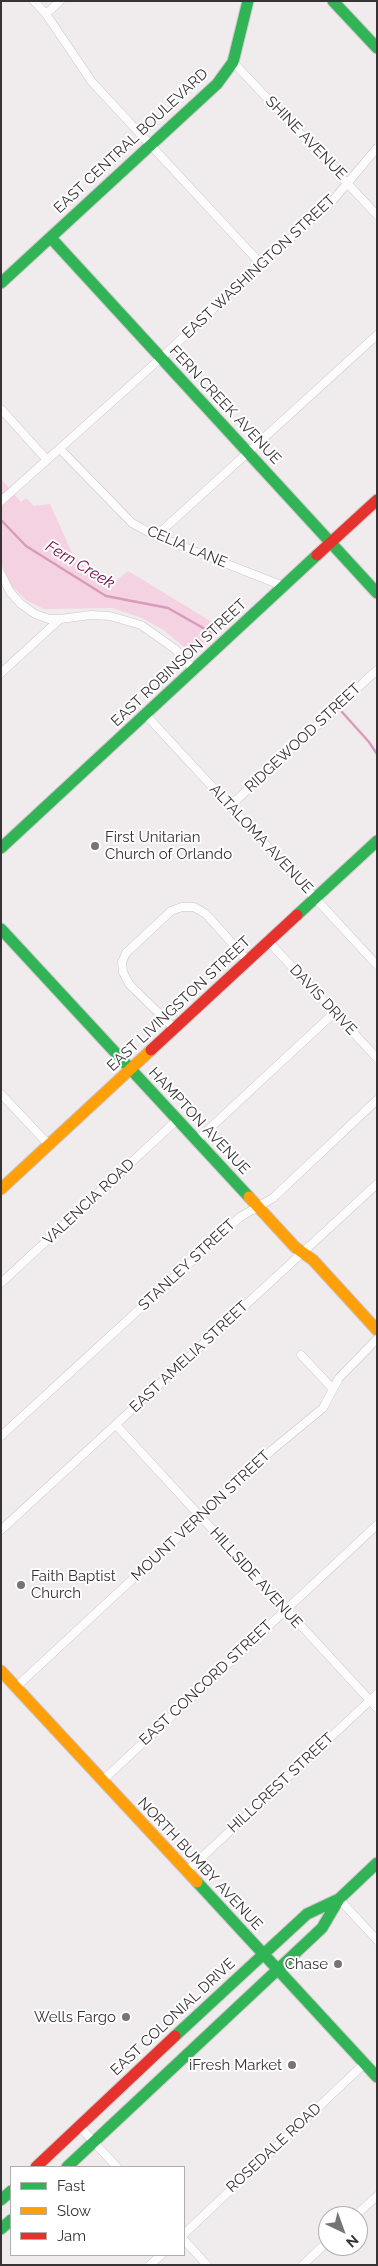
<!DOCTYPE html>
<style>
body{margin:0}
#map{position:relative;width:378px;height:2266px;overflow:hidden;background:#f0ebed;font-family:Raleway,sans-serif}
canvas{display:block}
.frame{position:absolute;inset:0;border:2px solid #373234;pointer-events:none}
.legend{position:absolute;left:10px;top:2166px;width:175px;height:90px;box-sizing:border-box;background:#fff;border:1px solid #afadae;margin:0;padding:6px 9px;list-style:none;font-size:15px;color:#373234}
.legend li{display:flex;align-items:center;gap:10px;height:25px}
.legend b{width:25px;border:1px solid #afadae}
.north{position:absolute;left:318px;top:2206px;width:50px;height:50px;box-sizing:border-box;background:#fff;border:1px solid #afadae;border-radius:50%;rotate:138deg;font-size:14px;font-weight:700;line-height:20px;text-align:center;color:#373234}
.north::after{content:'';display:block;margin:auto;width:18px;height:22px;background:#787375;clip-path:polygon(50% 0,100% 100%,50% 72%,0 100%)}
</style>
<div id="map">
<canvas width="378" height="2266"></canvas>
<div class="frame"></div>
<ul class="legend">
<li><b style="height:6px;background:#30b455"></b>Fast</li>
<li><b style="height:6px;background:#ff9f0a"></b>Slow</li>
<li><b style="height:6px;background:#e5322d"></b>Jam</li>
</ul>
<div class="north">N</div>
</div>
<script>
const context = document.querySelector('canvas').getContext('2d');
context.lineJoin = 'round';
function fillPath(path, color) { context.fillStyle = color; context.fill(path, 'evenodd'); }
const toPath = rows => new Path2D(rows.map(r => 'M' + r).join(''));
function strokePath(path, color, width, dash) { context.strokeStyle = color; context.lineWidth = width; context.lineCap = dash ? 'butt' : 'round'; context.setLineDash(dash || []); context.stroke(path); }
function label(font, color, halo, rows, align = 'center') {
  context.font = font + ' Raleway,sans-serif'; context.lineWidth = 4; context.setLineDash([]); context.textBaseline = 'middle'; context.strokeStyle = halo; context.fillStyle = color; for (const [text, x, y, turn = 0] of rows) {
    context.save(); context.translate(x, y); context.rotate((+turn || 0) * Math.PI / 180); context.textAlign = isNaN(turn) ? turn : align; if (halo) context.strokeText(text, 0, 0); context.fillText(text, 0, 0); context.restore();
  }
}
fillPath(toPath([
 [1,479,21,502,26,498,34,506,50,504,73,555,106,589,128,571,222,628,192,654,164,630,142,618,112,608,44,609,26,600,12,586,1,564]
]), '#f4d2e2');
strokePath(toPath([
 [1,520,26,546,106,596,168,608,212,633],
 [342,712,369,742,377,754]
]), '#d79cbb', 2.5);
const street = toPath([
 [34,1,46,14,92,82,261,264],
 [46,14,60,1],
 [233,62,377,215],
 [1,409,47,460],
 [60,449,132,523,156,536,283,586],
 [1,501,161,358,261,264,318,214,334,199,377,148],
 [156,536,377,335],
 [1,574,10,592,21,604,35,614,49,619,60,619,91,615,110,616,141,625,175,649,193,669],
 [1,673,60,619],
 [145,714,377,965],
 [230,806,377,670],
 [269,942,377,1058],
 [175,1029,129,984,123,972,122,962,126,953,171,911,182,907,194,907,206,914,248,961],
 [1,1094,49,1145],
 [196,1141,335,1012],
 [1,1283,177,1120],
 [301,1355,333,1389],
 [116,1425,377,1708],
 [1,1436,240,1217,273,1198,377,1100],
 [1,1530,377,1184],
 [16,1687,272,1450,323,1408,339,1378,377,1339],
 [102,1781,377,1525],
 [186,1872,377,1694],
 [339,1899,377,1940],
 [79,2126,117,2167],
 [355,2216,377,2196],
 [184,2234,365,2063],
 [184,2240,207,2265],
 [150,2265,161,2255],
 [303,2265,328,2241]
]);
const fast = toPath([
 [333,1,377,48],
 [51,238,377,593],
 [1,283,217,84,233,62,248,1],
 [1,848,317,555],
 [297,915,377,841],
 [1,929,249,1197],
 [197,1882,377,2077],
 [175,2036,307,1914,339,1899],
 [67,2167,322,1928,339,1899,377,1863],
 [1,2200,11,2191],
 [1,2229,11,2220]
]);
const slow = toPath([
 [1,1189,151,1050],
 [249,1197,295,1247,313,1260,377,1330],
 [1,1671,197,1882]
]);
const jam = toPath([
 [317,555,377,500],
 [151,1050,297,915],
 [36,2167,175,2036]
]);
strokePath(street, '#cbc7c8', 9);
strokePath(fast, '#cbc7c8', 13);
strokePath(slow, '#cbc7c8', 13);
strokePath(jam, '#cbc7c8', 13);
strokePath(street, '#fdfcfc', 8);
strokePath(fast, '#30b455', 11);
strokePath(slow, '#ff9f0a', 11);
strokePath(jam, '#e5322d', 11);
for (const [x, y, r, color] of [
 [95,846,5,"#787375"],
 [21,1585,5,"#787375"],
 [338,1964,5,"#787375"],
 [126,2017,5,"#787375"],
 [292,2065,5,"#787375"]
]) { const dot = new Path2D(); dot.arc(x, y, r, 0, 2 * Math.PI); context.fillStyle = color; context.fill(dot); strokePath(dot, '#fff', 2); }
label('15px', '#373234', '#fff', [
 ["SHINE AVENUE",306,138,46],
 ["EAST CENTRAL BOULEVARD",131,141,-43],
 ["EAST WASHINGTON STREET",259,267,-43],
 ["FERN CREEK AVENUE",225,405,47],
 ["CELIA LANE",187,547,23],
 ["EAST ROBINSON STREET",179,663,-43],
 ["RIDGEWOOD STREET",303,738,-43],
 ["ALTALOMA AVENUE",261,839,47],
 ["DAVIS DRIVE",323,1000,47],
 ["EAST LIVINGSTON STREET",179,1004,-43],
 ["HAMPTON AVENUE",199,1121,47],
 ["VALENCIA ROAD",89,1202,-43],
 ["STANLEY STREET",187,1265,-43],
 ["EAST AMELIA STREET",189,1357,-43],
 ["MOUNT VERNON STREET",201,1516,-43],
 ["HILLSIDE AVENUE",256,1578,48],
 ["EAST CONCORD STREET",206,1683,-43],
 ["HILLCREST STREET",281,1783,-43],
 ["NORTH BUMBY AVENUE",200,1864,47],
 ["EAST COLONIAL DRIVE",173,2017,-43],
 ["ROSEDALE ROAD",274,2148,-43]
]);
label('15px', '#373234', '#fff', [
 ["First Unitarian",105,837,"left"],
 ["Church of Orlando",105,854,"left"],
 ["Faith Baptist",31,1576,"left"],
 ["Church",31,1593,"left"],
 ["Chase",328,1964],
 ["Wells Fargo",116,2017],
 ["iFresh Market",282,2065]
], 'right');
label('italic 16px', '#6f084b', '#fff', [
 ["Fern Creek",80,565,31]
]);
</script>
